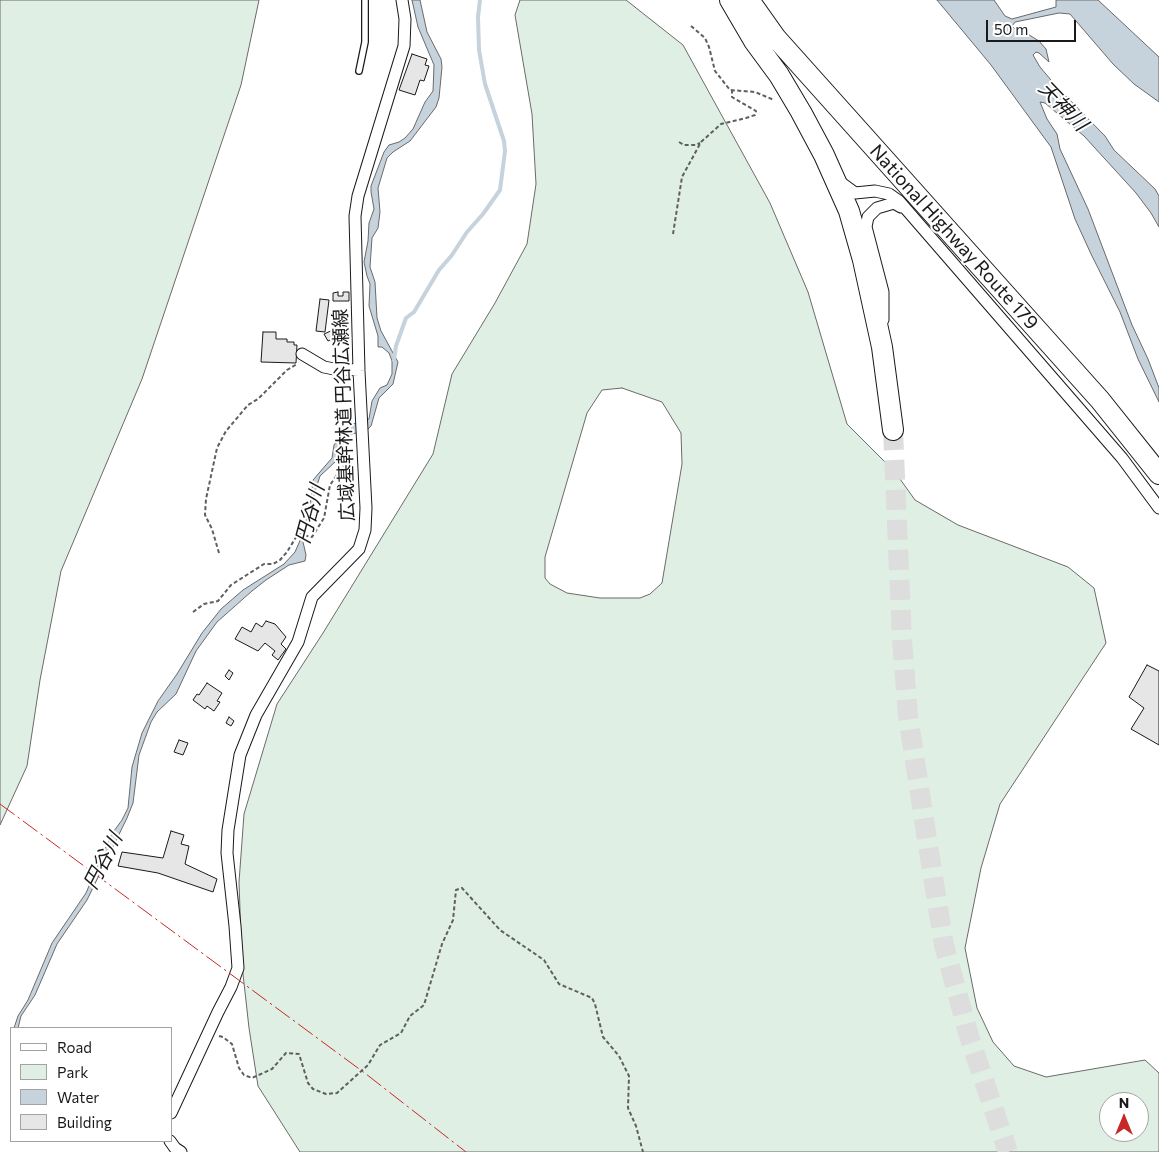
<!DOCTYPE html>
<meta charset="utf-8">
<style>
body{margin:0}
#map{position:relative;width:1159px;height:1152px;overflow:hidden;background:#fff;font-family:Commissioner,sans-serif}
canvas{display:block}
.legend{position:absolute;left:10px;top:1027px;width:162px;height:115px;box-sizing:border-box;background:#fff;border:1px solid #a3a3a3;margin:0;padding:6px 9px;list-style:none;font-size:15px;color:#1a1a1a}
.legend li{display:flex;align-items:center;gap:10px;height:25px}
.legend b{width:25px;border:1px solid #a3a3a3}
.north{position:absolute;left:1099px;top:1092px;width:50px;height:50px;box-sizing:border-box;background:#fff;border:1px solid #a3a3a3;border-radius:50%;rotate:0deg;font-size:14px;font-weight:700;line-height:20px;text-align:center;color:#1a1a1a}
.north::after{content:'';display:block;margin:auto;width:18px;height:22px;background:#c62828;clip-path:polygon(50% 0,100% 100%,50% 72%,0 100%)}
.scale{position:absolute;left:986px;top:20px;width:90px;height:22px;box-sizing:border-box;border:2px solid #1a1a1a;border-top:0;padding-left:6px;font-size:15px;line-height:18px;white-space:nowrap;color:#1a1a1a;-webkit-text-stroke:4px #fff;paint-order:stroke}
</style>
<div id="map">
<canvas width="1159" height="1152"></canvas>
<ul class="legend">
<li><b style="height:6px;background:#fff"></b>Road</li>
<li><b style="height:14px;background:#e0efe3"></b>Park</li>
<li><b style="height:14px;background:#c6d2dc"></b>Water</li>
<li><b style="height:14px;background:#e6e6e6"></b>Building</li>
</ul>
<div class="north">N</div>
<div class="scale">50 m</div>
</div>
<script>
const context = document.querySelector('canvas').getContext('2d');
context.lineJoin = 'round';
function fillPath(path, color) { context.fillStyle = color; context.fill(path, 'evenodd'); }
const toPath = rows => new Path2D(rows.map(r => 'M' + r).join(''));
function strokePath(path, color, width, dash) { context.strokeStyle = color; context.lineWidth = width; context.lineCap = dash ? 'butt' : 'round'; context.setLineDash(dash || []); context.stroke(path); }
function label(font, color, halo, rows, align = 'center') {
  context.font = font + ' Commissioner,"Noto Sans JP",sans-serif'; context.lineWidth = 4; context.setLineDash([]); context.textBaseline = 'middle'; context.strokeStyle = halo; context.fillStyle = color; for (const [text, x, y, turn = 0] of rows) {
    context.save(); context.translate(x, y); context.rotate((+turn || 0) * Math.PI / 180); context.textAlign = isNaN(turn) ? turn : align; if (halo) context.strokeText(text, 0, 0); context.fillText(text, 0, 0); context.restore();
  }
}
const green = toPath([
 [0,0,259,0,241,85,142,379,61,571,40,680,27,766,0,825,0,0],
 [520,0,626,0,683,45,770,203,808,292,847,424,895,472,915,500,958,525,1068,567,1094,588,1106,643,1000,804,981,868,965,948,977,1008,993,1042,1014,1066,1046,1077,1145,1060,1159,1073,1159,1152,300,1152,258,1086,249,1028,242,965,239,882,244,814,277,704,323,633,433,454,452,374,495,303,527,244,536,184,532,114,515,15,520,0],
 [622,388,662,402,681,433,682,464,662,583,650,594,640,598,600,598,567,593,550,584,545,578,545,557,587,413,602,390,622,388],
 [1109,1102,1139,1102,1139,1132,1109,1132,1109,1102]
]);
fillPath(green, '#e0efe3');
strokePath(green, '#6a6a6a', 1);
const water = toPath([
 [412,0,420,0,427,32,441,59,442,67,439,98,436,107,410,141,393,152,387,158,378,188,380,212,378,228,372,238,370,267,375,282,377,318,381,331,398,362,393,384,379,398,371,426,366,431,347,435,342,438,335,462,320,476,314,495,314,506,303,542,306,555,305,561,289,565,266,580,252,591,217,622,196,651,176,694,157,712,151,722,139,755,133,803,127,818,87,900,57,944,35,995,21,1016,18,1028,14,1028,18,1016,28,1000,52,943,86,893,111,835,122,820,128,808,132,767,142,733,158,701,177,674,202,633,221,609,243,590,284,564,295,552,302,536,310,506,313,480,332,458,334,445,345,429,350,425,369,419,372,401,380,388,387,385,392,374,392,361,389,353,382,347,378,347,378,336,369,306,370,284,367,276,364,262,368,241,369,223,374,209,371,192,371,186,384,152,389,145,399,142,405,138,413,129,425,102,433,91,434,65,418,27,412,0],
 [937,0,994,0,1005,16,1012,19,1056,7,1056,0,1098,0,1159,57,1159,102,1134,84,1113,64,1070,14,1059,13,1015,22,1012,26,1016,30,1026,33,1039,41,1046,49,1049,62,1039,53,1036,52,1033,55,1040,67,1056,86,1105,136,1114,150,1155,189,1159,196,1159,227,1151,213,1136,193,1084,136,1045,103,1040,102,1047,119,1057,134,1060,149,1088,209,1132,325,1148,359,1159,388,1159,402,1138,359,1120,312,1091,254,1075,219,1051,147,991,65,937,0]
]);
fillPath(water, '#c6d2dc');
strokePath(water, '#6a6a6a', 1);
strokePath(toPath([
 [394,360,396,346,406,318,414,312,439,270,452,255,467,232,483,214,500,190,505,151,504,141,485,84,479,50,478,17,480,0]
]), '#c6d2dc', 4);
const building = toPath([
 [412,54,427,59,425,65,429,66,424,81,420,80,415,95,399,90,412,54],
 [338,292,338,296,343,296,343,292,349,292,349,301,333,301,333,293,338,292],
 [320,299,329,300,325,332,316,331,320,299],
 [333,330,337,337,328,341,324,334,333,330],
 [263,332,276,332,276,339,287,339,287,342,294,342,294,345,297,345,296,363,261,362,263,332],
 [266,621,275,624,286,637,281,644,286,649,278,660,272,655,275,651,265,643,258,651,235,639,242,627,251,632,256,623,262,627,266,621],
 [1147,665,1159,671,1159,745,1131,729,1144,708,1129,697,1147,665],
 [229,670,233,673,229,680,225,676,229,670],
 [207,683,222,693,217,701,220,702,214,711,207,706,205,709,193,700,197,694,199,695,207,683],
 [229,717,234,721,231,726,226,723,229,717],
 [179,740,188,743,183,755,174,752,179,740],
 [171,831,184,835,181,844,189,846,185,864,217,879,213,892,158,873,118,866,122,852,163,858,171,831]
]);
fillPath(building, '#e6e6e6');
strokePath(building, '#1a1a1a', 1);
strokePath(toPath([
 [893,430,902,640,908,716,929,852,944,945,969,1036,1008,1152]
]), '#ddd', 20, [20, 10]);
const lane = toPath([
 [359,71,365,42,365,0]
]);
const street = toPath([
 [840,182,855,193,875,191,889,194,899,201,1122,458,1159,508],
 [883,320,883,292,866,227,868,217,877,208,894,203,901,207],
 [302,354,324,367,334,369,359,370],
 [171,1113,218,1012,231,987,238,968,235,926,227,853,228,830,240,755,256,715,298,642,312,597,359,549,365,530,366,508,359,371,355,216,358,196,404,46,405,19,402,0],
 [170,1141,175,1148,181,1152]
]);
const highway = toPath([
 [730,0,754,41,779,75,801,112,824,155,849,211,863,260,882,347,893,430],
 [749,0,776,38,1100,400,1159,474]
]);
strokePath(lane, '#1a1a1a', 8);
strokePath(street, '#1a1a1a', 13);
strokePath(highway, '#1a1a1a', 22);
strokePath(toPath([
 [691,26,705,38,709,47,715,71,730,90,755,92,774,100],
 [679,142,684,145,696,145,700,143],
 [673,234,682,177,701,142,721,124,746,118,755,115,756,111,732,97,732,91],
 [219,553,212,529,205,515,206,499,217,448,226,431,248,405,258,399,287,370,297,364],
 [193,612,204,604,218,601,231,585,264,564,273,564,280,560,287,552,298,534,312,537,324,518,330,485,339,472,352,458],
 [219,1036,223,1037,232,1044,239,1068,244,1075,252,1078,272,1069,286,1053,299,1054,308,1083,313,1089,326,1094,337,1093,368,1065,380,1045,401,1033,410,1016,424,1005,442,944,453,920,456,890,462,888,500,930,544,960,559,984,592,998,595,1004,603,1037,619,1056,629,1076,628,1108,636,1126,643,1152]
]), '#5f5f5f', 2, [4, 2.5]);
strokePath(lane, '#fff', 5.5);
strokePath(street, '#fff', 11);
strokePath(highway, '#fff', 20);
strokePath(toPath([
 [0,804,366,1074,466,1152]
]), '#c62828', 1, [18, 4, 2.5, 4]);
label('19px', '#1a1a1a', '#fff', [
 ["National Highway Route 179",954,237,48],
 ["広域基幹林道 円谷広瀬線",344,415,-92]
]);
label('italic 20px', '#1a1a1a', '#fff', [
 ["天神川",1063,106,46],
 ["円谷川",310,514,-75],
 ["円谷川",103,861,-63]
]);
</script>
